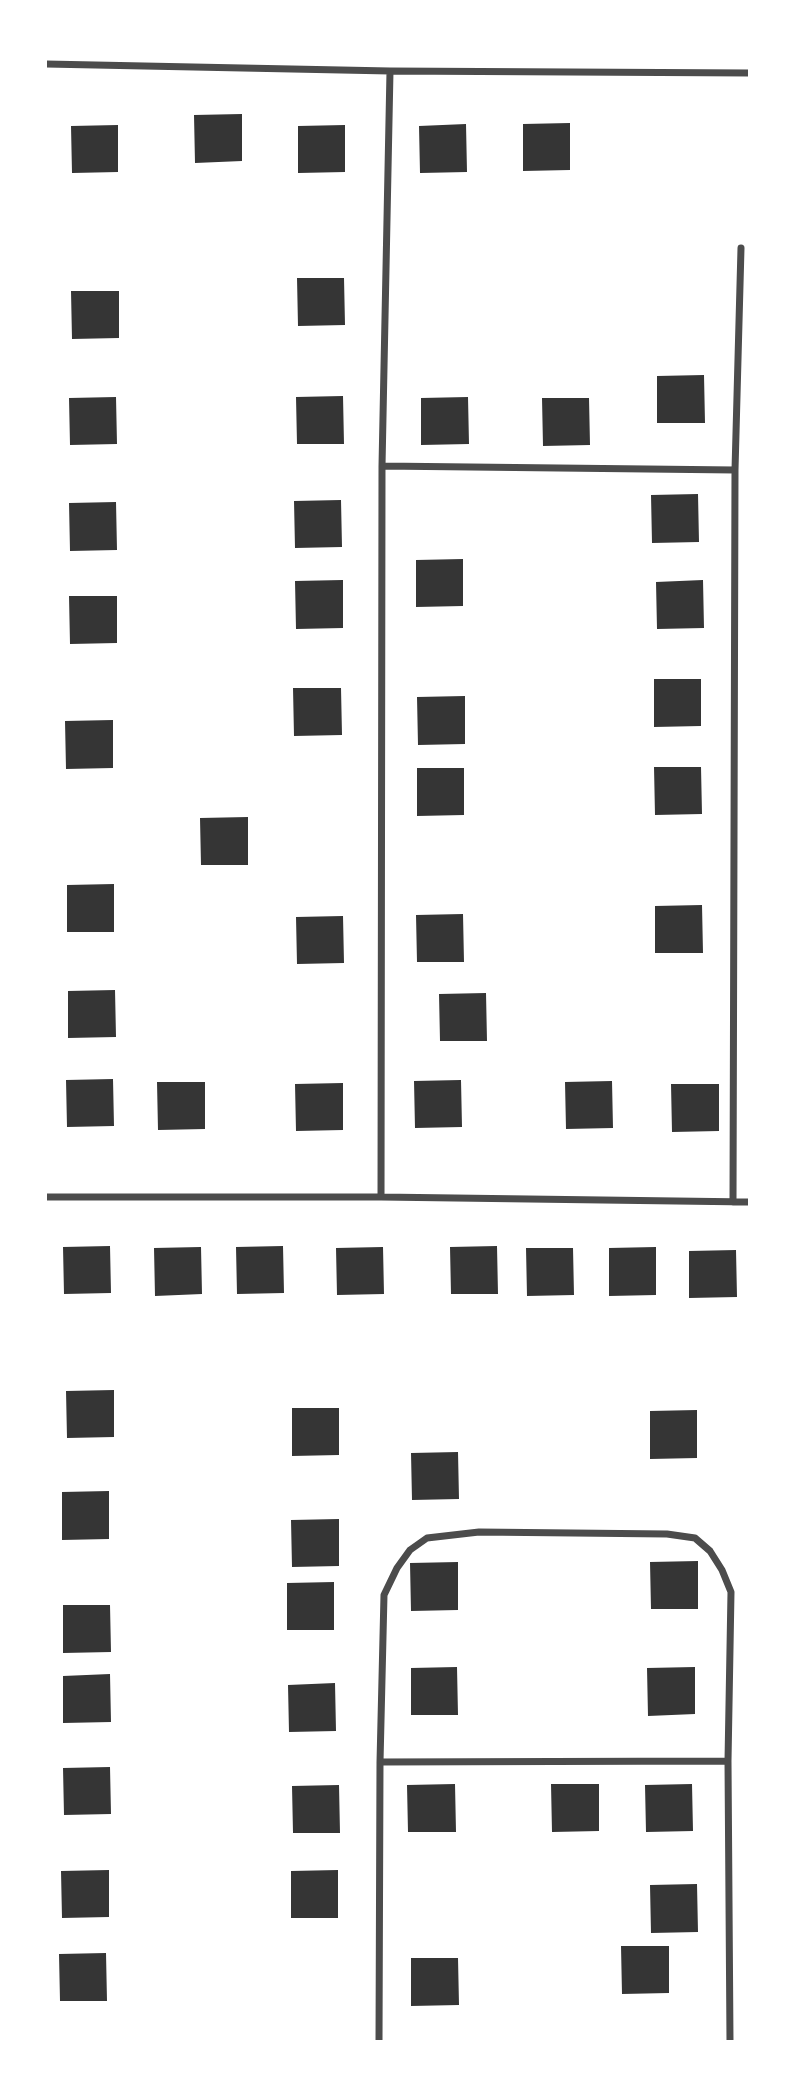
<!DOCTYPE html>
<style>
body{margin:0}
#map{position:relative;width:795px;height:2087px;overflow:hidden;background:#fff;font-family:"Noto Sans",sans-serif}
canvas{display:block}
.frame{position:absolute;inset:0;border:47px solid #fff;pointer-events:none}
</style>
<div id="map">
<canvas width="795" height="2087"></canvas>
<div class="frame"></div>
</div>
<script>
const context = document.querySelector('canvas').getContext('2d');
context.lineJoin = 'round';
function fillPath(path, color) { context.fillStyle = color; context.fill(path, 'evenodd'); }
const toPath = rows => new Path2D(rows.map(r => 'M' + r).join(''));
function strokePath(path, color, width, dash) { context.strokeStyle = color; context.lineWidth = width; context.lineCap = dash ? 'butt' : 'round'; context.setLineDash(dash || []); context.stroke(path); }
fillPath(toPath([
 [242,114,242,161,195,163,194,115],
 [570,123,570,170,523,171,523,124],
 [466,124,467,172,420,173,419,126],
 [118,125,118,172,72,173,71,126],
 [345,125,345,172,298,173,298,126],
 [297,278,344,278,345,325,298,326],
 [71,291,119,291,119,338,72,339],
 [704,375,705,423,657,423,657,376],
 [343,396,344,444,297,444,296,397],
 [116,397,117,444,70,445,69,398],
 [468,397,469,444,421,445,421,398],
 [542,398,589,398,590,445,543,446],
 [698,494,699,542,652,543,651,495],
 [341,500,342,547,295,548,294,501],
 [116,502,117,550,70,551,69,503],
 [463,559,463,606,416,607,416,560],
 [343,580,343,628,296,629,295,581],
 [703,580,704,628,657,629,656,582],
 [69,596,117,596,117,643,70,644],
 [654,679,701,679,701,726,654,727],
 [293,688,341,688,342,735,294,736],
 [465,696,465,744,418,745,417,697],
 [113,720,113,768,66,769,65,721],
 [654,767,701,767,702,814,655,815],
 [417,768,464,768,464,815,417,816],
 [248,817,248,865,201,865,200,818],
 [114,884,114,932,67,932,67,885],
 [702,905,703,953,655,953,655,906],
 [463,914,464,962,417,962,416,915],
 [343,916,344,963,297,964,296,917],
 [115,990,116,1037,68,1038,68,991],
 [486,993,487,1041,440,1041,439,994],
 [113,1079,114,1126,67,1127,66,1080],
 [461,1080,462,1127,415,1128,414,1081],
 [612,1081,613,1128,566,1129,565,1082],
 [157,1082,205,1082,205,1129,158,1130],
 [343,1083,343,1130,296,1131,295,1084],
 [671,1084,719,1084,719,1131,672,1132],
 [110,1246,111,1293,64,1294,63,1247],
 [283,1246,284,1293,237,1294,236,1247],
 [497,1246,498,1294,451,1294,450,1247],
 [201,1247,202,1294,155,1296,154,1248],
 [383,1247,384,1294,337,1295,336,1248],
 [656,1247,656,1295,609,1296,609,1248],
 [526,1248,573,1248,574,1295,527,1296],
 [736,1250,737,1297,689,1298,689,1251],
 [114,1390,114,1437,67,1438,66,1391],
 [292,1408,339,1408,339,1455,292,1456],
 [697,1410,697,1458,650,1459,650,1411],
 [458,1452,459,1499,412,1500,411,1453],
 [109,1491,109,1539,62,1540,62,1492],
 [339,1519,339,1566,292,1567,291,1520],
 [698,1561,698,1609,651,1609,650,1562],
 [458,1562,458,1610,411,1611,410,1563],
 [334,1582,334,1630,287,1630,287,1583],
 [63,1605,110,1605,111,1652,63,1653],
 [457,1667,458,1715,411,1715,411,1668],
 [695,1667,695,1714,648,1716,647,1668],
 [110,1674,111,1722,63,1723,63,1676],
 [335,1683,336,1731,289,1732,288,1685],
 [110,1767,111,1814,64,1815,63,1768],
 [455,1784,456,1832,408,1832,407,1785],
 [551,1784,599,1784,599,1831,552,1832],
 [692,1784,693,1831,646,1832,645,1785],
 [339,1785,340,1833,293,1833,292,1786],
 [109,1870,109,1917,62,1918,61,1871],
 [338,1870,338,1918,291,1918,291,1871],
 [697,1884,698,1932,651,1933,650,1885],
 [621,1946,669,1946,669,1993,622,1994],
 [106,1953,107,2001,60,2001,59,1954],
 [411,1958,458,1958,459,2005,411,2006]
]), '#353535');
strokePath(toPath([
 [46,64,390,71,750,73],
 [382,466,735,470],
 [46,1197,381,1197,750,1202],
 [381,1197,382,466,390,71],
 [733,1202,735,470,741,248],
 [380,1762,728,1761],
 [379,2042,380,1762,384,1595,397,1568,410,1550,427,1538,479,1532,667,1534,695,1538,710,1551,722,1570,731,1592,728,1761,730,2042]
]), '#4c4c4c', 7);
</script>
